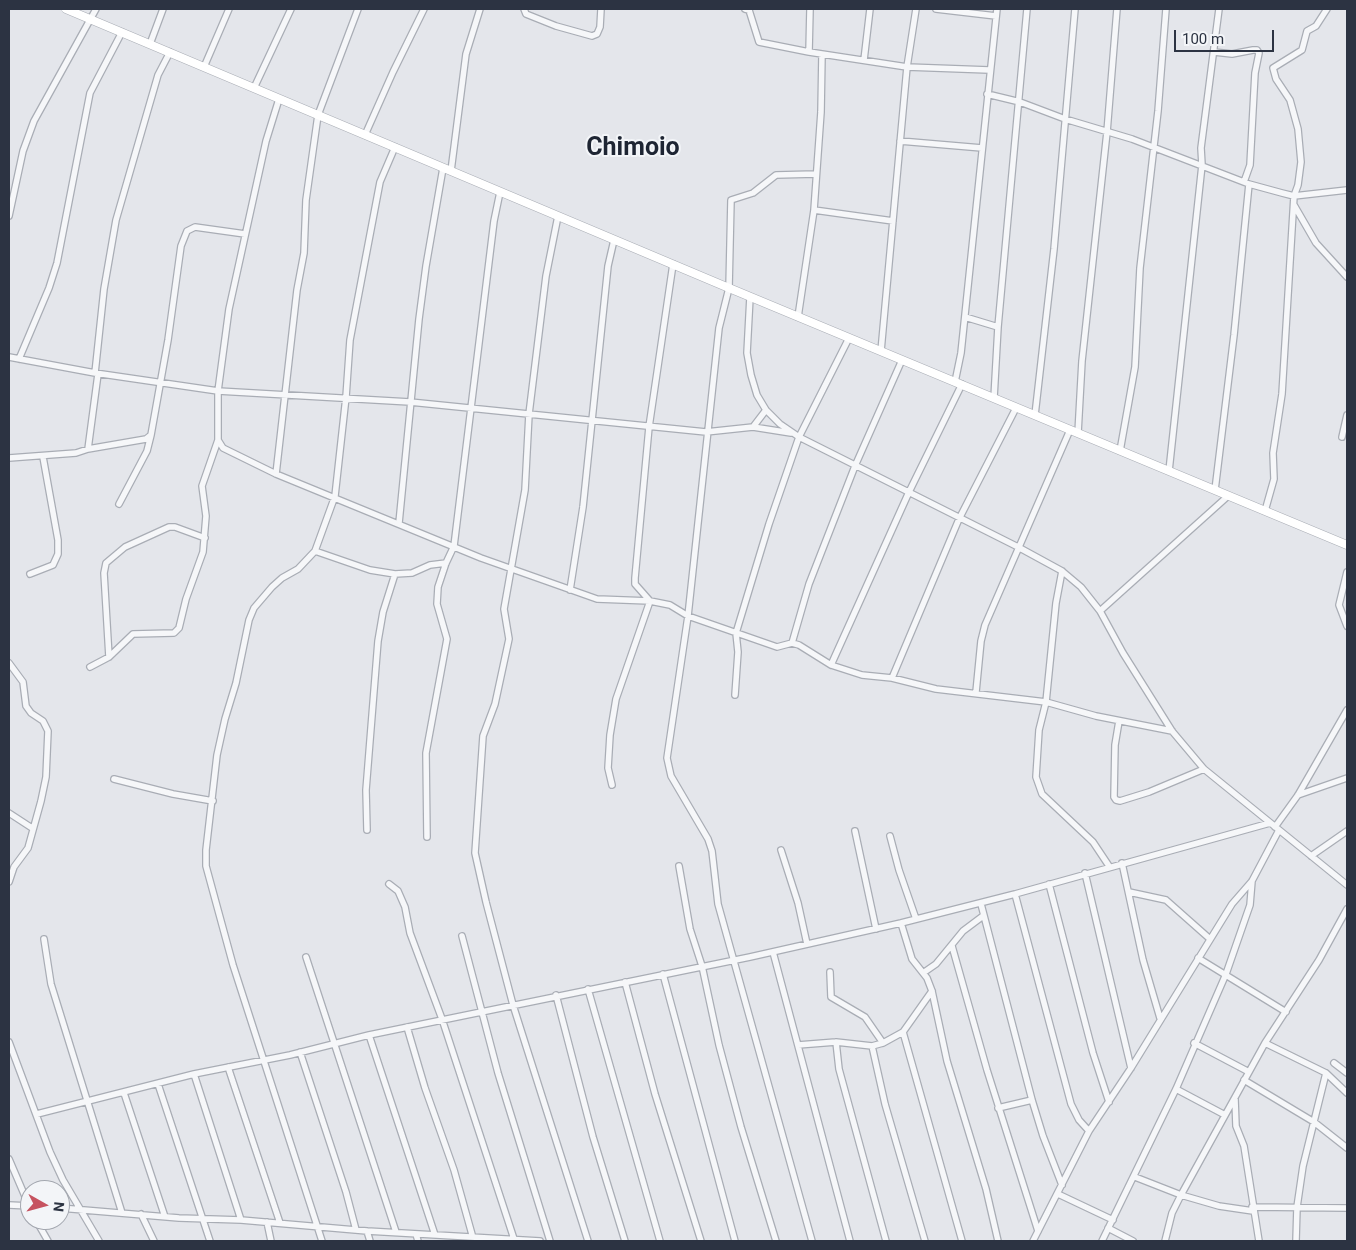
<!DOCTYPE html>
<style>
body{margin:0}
#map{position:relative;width:1356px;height:1250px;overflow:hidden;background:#e4e6eb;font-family:Roboto,sans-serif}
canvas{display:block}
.frame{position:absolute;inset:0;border:10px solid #2c3342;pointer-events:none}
.north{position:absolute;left:20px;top:1180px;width:50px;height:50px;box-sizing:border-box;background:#f3f5f8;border:1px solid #a3a7af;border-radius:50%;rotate:97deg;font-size:14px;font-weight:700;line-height:20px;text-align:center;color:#2c3342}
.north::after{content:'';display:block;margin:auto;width:18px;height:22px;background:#c65360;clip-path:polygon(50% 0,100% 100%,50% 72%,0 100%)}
.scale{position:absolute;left:1174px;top:30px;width:100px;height:22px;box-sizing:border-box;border:2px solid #2c3342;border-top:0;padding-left:6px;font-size:15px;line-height:18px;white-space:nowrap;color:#2c3342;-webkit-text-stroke:4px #f3f5f8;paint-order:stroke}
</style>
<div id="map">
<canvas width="1356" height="1250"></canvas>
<div class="frame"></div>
<div class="north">N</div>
<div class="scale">100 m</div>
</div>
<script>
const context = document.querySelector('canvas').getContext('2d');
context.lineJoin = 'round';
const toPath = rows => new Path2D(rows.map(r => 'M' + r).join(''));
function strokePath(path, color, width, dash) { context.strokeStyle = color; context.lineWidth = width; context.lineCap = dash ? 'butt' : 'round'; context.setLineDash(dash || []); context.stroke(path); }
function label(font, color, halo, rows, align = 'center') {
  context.font = font + ' Roboto,sans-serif'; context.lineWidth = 4; context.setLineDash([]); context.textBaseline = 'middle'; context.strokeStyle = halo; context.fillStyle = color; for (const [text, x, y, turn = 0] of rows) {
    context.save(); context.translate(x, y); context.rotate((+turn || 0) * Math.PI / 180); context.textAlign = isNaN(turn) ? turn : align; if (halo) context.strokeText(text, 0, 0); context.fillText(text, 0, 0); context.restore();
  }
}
const street = toPath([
 [524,9,526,14,556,26,592,36,597,34,600,27,601,9],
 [745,9,749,10,759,42,809,52],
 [810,9,809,52,907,67,989,70],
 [936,9,996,16],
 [150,44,163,9],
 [1214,52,1232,54,1253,50,1257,50,1259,53,1255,73,1250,165,1244,182],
 [864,60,870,9],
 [204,67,229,9],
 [254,88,291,9],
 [987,94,1020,102,1065,119,1132,139,1249,184,1282,193,1294,196,1347,190],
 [279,99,266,141,229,309,218,391,218,440,223,448,276,474,481,558,597,599,650,601,670,605,688,616,777,647,792,643,799,645,831,665,862,675,892,678,936,689,1046,702,1096,716,1172,731],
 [365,135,393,72,424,9],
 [900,141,982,148],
 [451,171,466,54,480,9],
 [1294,205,1316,243,1347,277],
 [814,210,893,221],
 [9,216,23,151,34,121,96,9],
 [558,216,546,276,529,414,525,490,504,609,509,639,495,704,483,736,475,853,486,902,513,1005,588,1241],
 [750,297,747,353,751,375,757,395,766,410,780,424,799,437,1018,547,1062,571,1081,587,1100,611,1123,653,1172,731,1204,769,1347,885],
 [798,317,814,210,821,112,822,54],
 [965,317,998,327],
 [881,351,907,67,916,9],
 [9,357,95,373,218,391,410,402,706,432,753,427,791,433],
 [19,359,49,288,57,263,90,93,122,32],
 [95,373,104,289,116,220,158,75,170,52],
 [955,382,961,353,997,9],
 [994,398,998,327,1027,9],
 [1035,415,1054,249,1075,9],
 [753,427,766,410],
 [1078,433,1082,361,1107,132,1117,9],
 [1342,437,1347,415],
 [88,449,98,374],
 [1120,451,1135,367,1140,268,1158,111,1166,9],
 [9,458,76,453,88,449,146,439,151,435,168,340,181,246,187,231,195,227,245,234],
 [1169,471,1202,165,1201,148,1219,9],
 [276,474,297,290,304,253,306,200,318,115,358,9],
 [1215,490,1234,335,1249,184],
 [119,504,147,451,151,435],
 [1265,511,1274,479,1273,453,1282,394,1294,196,1298,185,1301,162,1298,129,1290,100,1276,79,1273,68,1302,50,1307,31,1316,26,1327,9],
 [399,523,419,319,426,266,443,168],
 [315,551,370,570,395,574,412,573,430,565,446,563],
 [1062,571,1056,603,1046,702,1039,730,1036,777,1042,794,1093,842,1109,866],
 [1347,572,1339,605,1347,626],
 [30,574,53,565,58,554,58,540,43,457],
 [570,590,583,507,608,266,614,240],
 [1100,611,1228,496],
 [792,643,809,584,855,466,902,360],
 [109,657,104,573,106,563,125,547,169,527,175,527,205,538],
 [9,663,23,682,26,706,31,713,43,721,48,731,46,777,41,801,28,848,14,867,9,882],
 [831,665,909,492,962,384],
 [90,667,109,657,133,634,174,633,179,628,186,599,203,552,206,516,202,486,218,440],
 [892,678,959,519,1016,408],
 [976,692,981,641,985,625,1070,430],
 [735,695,738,652,736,633,769,524,799,437,849,338],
 [1119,721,1115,745,1114,797,1116,800,1120,801,1149,792,1204,769],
 [114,779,173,794,213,801],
 [612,785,608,768,610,735,616,699,650,601,635,584,635,578,649,427,673,264],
 [1298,795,1347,778],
 [9,813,32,828],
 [1275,827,1298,795,1347,710],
 [367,830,366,790,378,641,383,612,395,574],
 [855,831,876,929],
 [890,836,899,870,916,919],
 [427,837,426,753,447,639,437,604,438,587,446,563,454,546,494,221,500,192],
 [781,850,798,903,807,944],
 [1311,856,1347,831],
 [1122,863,1143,960,1160,1018],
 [679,866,690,929,702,966,719,1045,741,1127,776,1241],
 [1085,873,1131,1068],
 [389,884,398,891,405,907,410,933,442,1019,514,1239],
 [1049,884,1093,1053,1109,1102],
 [1129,892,1166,900,1210,939],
 [1015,894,1071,1104,1079,1120,1089,1131],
 [981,904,1032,1100,1043,1136,1062,1185],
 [901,923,912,959,927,978,932,991,947,1061,986,1189,998,1241],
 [462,936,498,1073,550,1241],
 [44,939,51,984,122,1213],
 [952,946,987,1070,1038,1231],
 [773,952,850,1241],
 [306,957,396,1232],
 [1198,958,1286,1012],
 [830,972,831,997,865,1017,883,1043],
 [923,973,936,964,963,931,983,916],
 [663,974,735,1241],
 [625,982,655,1094,701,1241],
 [588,989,660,1241],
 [556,995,593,1137,625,1241],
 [407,1027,425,1088,454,1170,473,1238],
 [903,1032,962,1241],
 [369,1035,435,1235],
 [9,1042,50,1152,63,1180,99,1241],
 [836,1042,839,1069,886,1241],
 [1194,1043,1249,1072],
 [1265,1043,1326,1073,1303,1166,1297,1207,1296,1241],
 [798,1045,836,1042,872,1046,883,1043,903,1032,932,991],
 [872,1046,885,1104,925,1241],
 [300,1052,346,1192,356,1230],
 [1334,1063,1347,1073],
 [228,1067,280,1223],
 [1326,1073,1347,1093],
 [194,1074,241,1220],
 [1244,1080,1314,1122,1347,1148],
 [158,1084,210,1241],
 [1176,1089,1225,1115],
 [124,1093,165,1217],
 [1235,1099,1236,1126,1244,1146,1259,1241],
 [998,1108,1032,1100],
 [37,1114,194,1074,290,1055,369,1035,750,957,901,923,1015,894,1270,823],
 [9,1159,30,1208],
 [1135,1177,1181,1195,1219,1206,1253,1211],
 [1058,1194,1113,1220],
 [9,1205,30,1206],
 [1252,1207,1347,1208],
 [60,1208,179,1218,241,1220,367,1231,540,1241],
 [141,1214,154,1241],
 [36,1220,48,1241],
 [267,1222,271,1241],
 [1108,1228,1133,1241],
 [367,1231,370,1241],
 [416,1234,418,1241],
 [322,1241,233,965,206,866,206,850,217,755,225,719,236,683,249,620,254,608,272,587,282,578,298,569,315,551,335,496,346,397,350,340,380,182,395,147],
 [812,1241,718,904,712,851,708,839,671,776,667,758,688,616,719,328,729,288,731,200,753,193,776,175,816,174],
 [1033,1241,1089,1131,1131,1068,1232,904,1252,881,1279,830],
 [1102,1241,1176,1089,1226,974,1250,905,1252,881],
 [1165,1241,1172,1213,1181,1195,1265,1043,1319,960,1347,909]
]);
const secondary = toPath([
 [66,9,729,288,1347,545]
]);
strokePath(street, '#a9adb5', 8);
strokePath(secondary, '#a9adb5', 9);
strokePath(street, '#f6f7f9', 5.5);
strokePath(secondary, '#fff', 8);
label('bold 25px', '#1e2533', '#f3f5f8', [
 ["Chimoio",633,149]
]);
</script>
